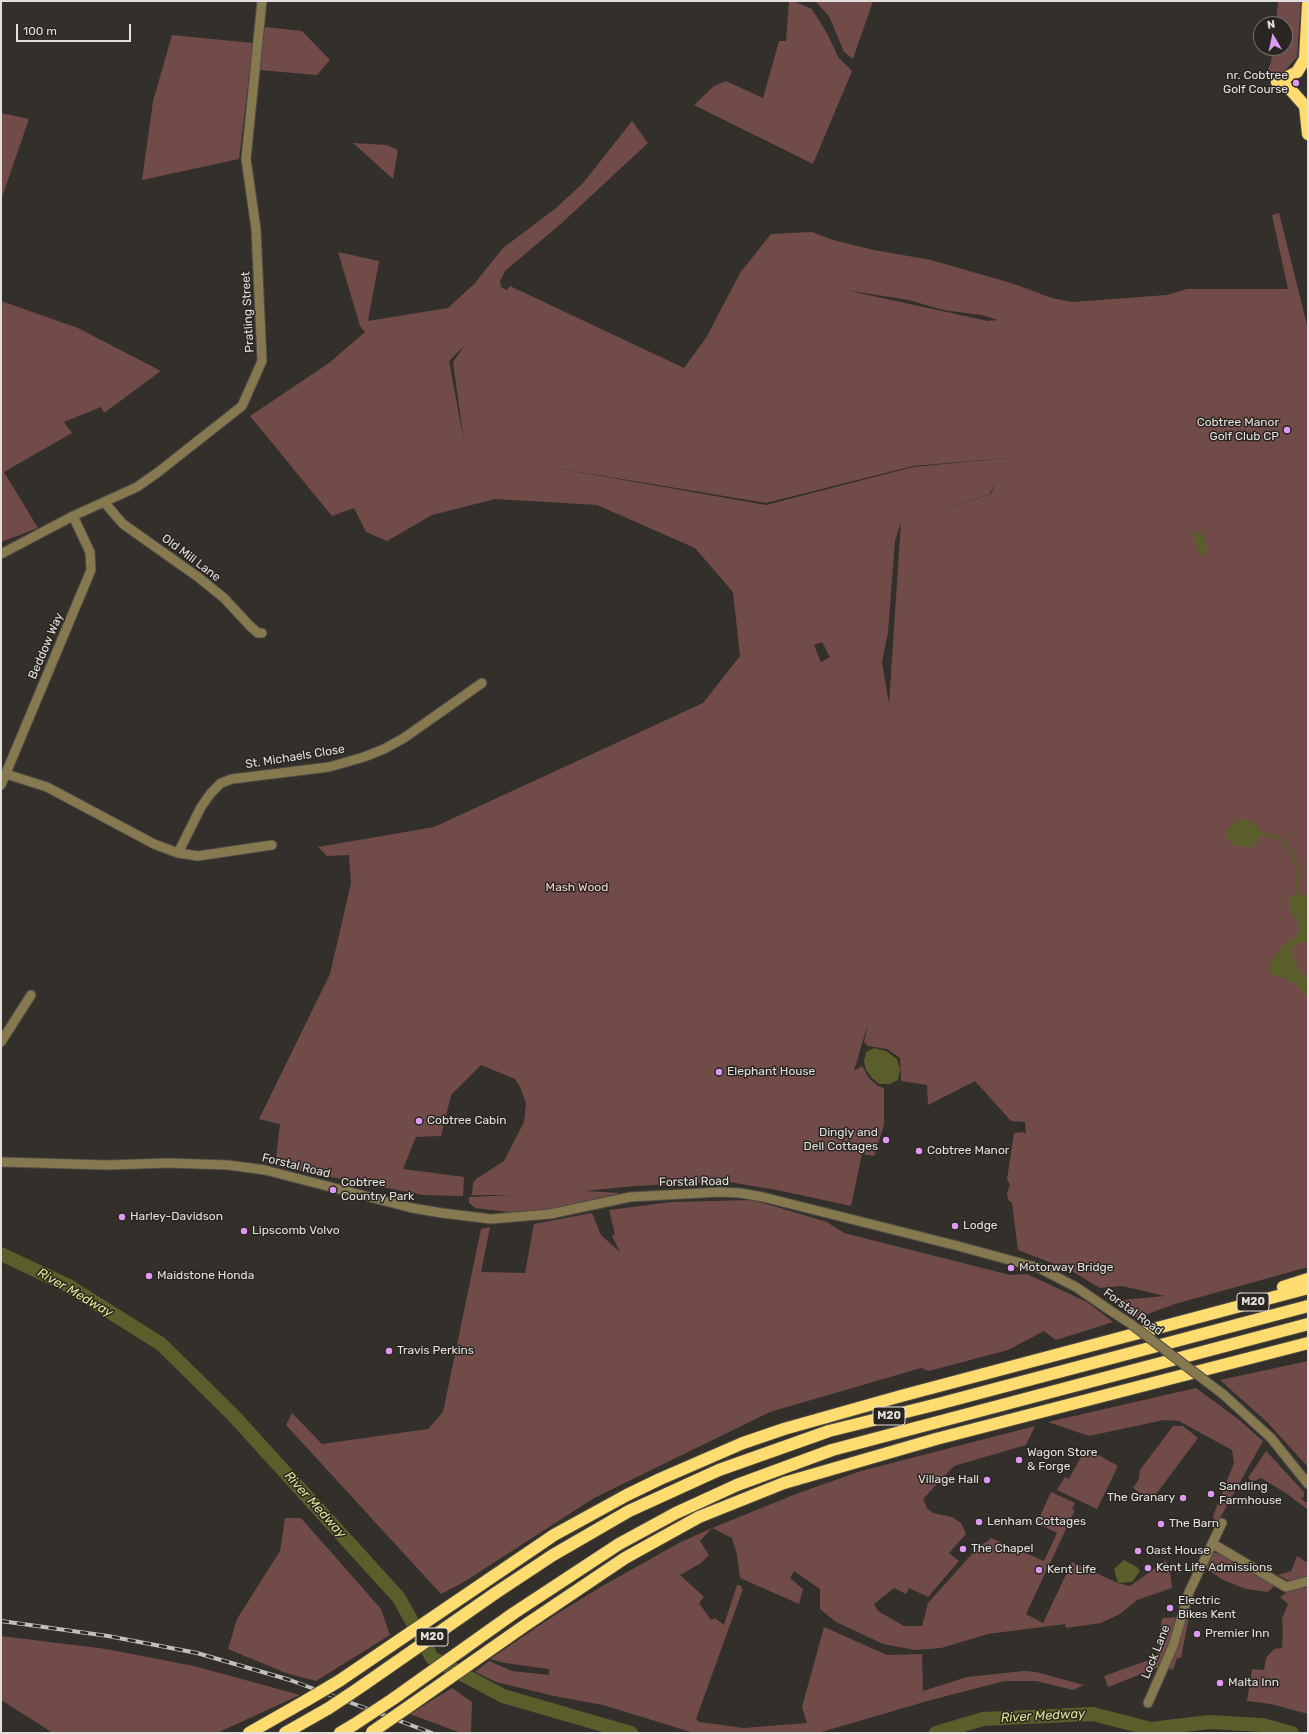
<!DOCTYPE html>
<style>
body{margin:0}
#map{position:relative;width:1309px;height:1734px;overflow:hidden;background:#332f2a;font-family:Rubik,sans-serif}
canvas{display:block}
.frame{position:absolute;inset:0;border:2px solid #e2dfdc;pointer-events:none}
.north{position:absolute;left:1253px;top:16px;width:40px;height:40px;box-sizing:border-box;background:#292521;border:1px solid #736f6c;border-radius:50%;rotate:351deg;font-size:11px;font-weight:700;line-height:16px;text-align:center;color:#e2dfdc}
.north::after{content:'';display:block;margin:auto;width:14px;height:18px;background:#dd99f4;clip-path:polygon(50% 0,100% 100%,50% 72%,0 100%)}
.scale{position:absolute;left:16px;top:24px;width:115px;height:18px;box-sizing:border-box;border:2px solid #e2dfdc;border-top:0;padding-left:5px;font-size:12px;line-height:14px;white-space:nowrap;color:#e2dfdc;-webkit-text-stroke:3px #292521;paint-order:stroke}
</style>
<div id="map">
<canvas width="1309" height="1734"></canvas>
<div class="frame"></div>
<div class="north">N</div>
<div class="scale">100 m</div>
</div>
<script>
const context = document.querySelector('canvas').getContext('2d');
context.lineJoin = 'round';
function fillPath(path, color) { context.fillStyle = color; context.fill(path, 'evenodd'); }
const toPath = rows => new Path2D(rows.map(r => 'M' + r).join(''));
function strokePath(path, color, width, dash) { context.strokeStyle = color; context.lineWidth = width; context.lineCap = dash ? 'butt' : 'round'; context.setLineDash(dash || []); context.stroke(path); }
function label(font, color, halo, rows, align = 'center') {
  context.font = font + ' Rubik,sans-serif'; context.lineWidth = 3; context.setLineDash([]); context.textBaseline = 'middle'; context.strokeStyle = halo; context.fillStyle = color; for (const [text, x, y, turn = 0] of rows) {
    context.save(); context.translate(x, y); context.rotate((+turn || 0) * Math.PI / 180); context.textAlign = isNaN(turn) ? turn : align; if (halo) context.strokeText(text, 0, 0); context.fillText(text, 0, 0); context.restore();
  }
}
fillPath(toPath([
 [789,1,793,1,812,9,828,35,838,57,852,71,813,164,694,105,714,86,726,81,763,98,779,41,786,41],
 [815,1,873,1,853,59,844,52,829,16],
 [1278,1,1301,1,1297,57,1281,75,1265,77,1271,62,1273,48,1285,48,1285,24,1276,24],
 [265,27,302,31,330,60,317,75,259,70],
 [172,35,253,43,239,159,142,180,153,101],
 [1,113,29,119,1,200],
 [632,121,648,143,564,221,505,271,500,281,501,287,507,290,510,286,684,368,706,338,740,273,771,234,812,232,833,240,874,250,931,260,1011,283,1052,298,1072,302,1167,295,1187,289,1288,289,1272,215,1279,213,1308,329,1308,1267,1175,1304,1137,1318,1111,1301,1165,1296,1122,1286,1100,1288,1070,1270,1018,1250,1012,1203,1008,1200,1007,1193,1010,1185,1007,1179,1014,1133,1023,1132,1026,1134,1025,1122,1011,1121,975,1081,928,1105,927,1085,901,1081,900,1058,887,1049,868,1046,864,1042,868,1023,854,1071,862,1066,869,1078,878,1086,884,1088,884,1125,874,1156,862,1154,851,1206,777,1190,729,1182,690,1183,635,1186,584,1191,620,1193,553,1209,517,1213,475,1208,469,1203,469,1197,513,1195,472,1195,473,1183,476,1179,504,1161,524,1122,526,1103,520,1087,515,1079,481,1065,451,1095,441,1136,416,1137,403,1169,464,1177,463,1196,423,1195,275,1166,280,1124,259,1119,330,974,351,883,349,855,327,856,318,847,434,827,703,703,740,656,733,592,695,548,597,505,495,499,432,515,387,541,366,532,354,508,332,516,250,416,329,363,365,332,360,326,338,252,379,261,368,321,448,308,475,283,503,248,556,208,583,183],
 [845,290,909,300,943,310,981,315,998,320,988,321],
 [464,346,453,362,464,442,449,361],
 [1007,458,913,467,766,505,544,466,766,503,913,466],
 [996,480,991,494,901,522,889,704,882,662,888,632,895,541,901,522,990,494],
 [822,642,830,657,821,662,814,645],
 [353,143,387,145,398,150,393,179],
 [1,301,78,328,161,371,104,413,101,407,64,422,72,433,4,472,38,528,1,542],
 [753,1200,827,1222,844,1233,1010,1275,1027,1274,1087,1302,1113,1322,1056,1340,1044,1331,1008,1350,929,1371,921,1368,770,1412,594,1498,464,1582,441,1594,286,1425,292,1413,322,1444,428,1429,443,1412,481,1229,490,1227,481,1272,525,1273,534,1224,592,1213,601,1235,620,1252,612,1236,615,1234,609,1210,671,1202],
 [1308,1361,1308,1467,1267,1422,1220,1380],
 [1196,1388,1238,1419,1263,1441,1215,1527,1213,1516,1234,1463,1232,1450,1179,1421,1164,1420,1089,1436,1048,1422],
 [1035,1426,1026,1445,954,1466,923,1499,927,1508,933,1513,952,1517,961,1523,966,1534,949,1553,959,1561,928,1597,909,1588,906,1594,894,1588,874,1604,878,1611,904,1626,922,1626,928,1603,980,1545,987,1542,991,1538,1044,1561,1057,1533,1037,1523,1051,1492,1075,1503,1072,1509,1075,1510,1026,1614,1043,1623,1072,1562,1118,1583,1130,1586,1165,1561,1168,1564,1170,1570,1172,1588,1137,1600,1120,1614,1101,1623,1066,1628,1065,1624,988,1634,941,1648,915,1650,883,1644,836,1622,820,1609,820,1589,794,1571,790,1578,803,1589,799,1604,740,1578,737,1555,732,1538,712,1528,700,1541,709,1555,701,1563,680,1575,704,1597,699,1603,711,1620,715,1618,724,1625,737,1585,740,1585,743,1589,696,1719,699,1722,744,1728,807,1723,802,1707,824,1627,887,1655,922,1654,923,1691,967,1677,1024,1671,1036,1672,1084,1685,1073,1690,1036,1681,1005,1681,931,1700,818,1733,694,1733,603,1705,554,1696,496,1682,475,1672,489,1661,512,1671,549,1675,549,1669,505,1663,490,1659,555,1615,604,1585,679,1543,712,1528,801,1492,861,1471],
 [1173,1426,1183,1426,1198,1438,1151,1501,1133,1488,1139,1479,1140,1470],
 [1086,1448,1118,1466,1097,1509,1057,1490,1065,1477,1069,1479],
 [1266,1451,1304,1492,1304,1497,1301,1498,1305,1502,1308,1502,1308,1510,1286,1493,1261,1478,1252,1482,1248,1478],
 [285,1518,301,1518,381,1609,390,1635,316,1681,286,1673,228,1649,237,1619,280,1551],
 [1212,1552,1223,1555,1254,1574,1273,1583,1274,1586,1268,1592,1246,1589,1223,1580,1204,1567],
 [1297,1556,1306,1562,1308,1562,1308,1577,1291,1582,1278,1575,1291,1571],
 [1308,1584,1308,1714,1271,1704,1247,1701,1252,1669,1264,1670,1266,1658,1274,1649,1282,1648,1283,1632,1282,1619,1288,1604,1280,1597,1293,1588],
 [1189,1617,1181,1658,1177,1658,1173,1670,1159,1667,1108,1687,1104,1676,1157,1657,1162,1618],
 [1,1636,106,1649,194,1666,300,1695,217,1733,53,1733,1,1700],
 [452,1688,472,1702,471,1733,461,1733,410,1714]
]), '#714b48');
fillPath(toPath([
 [1197,532,1201,532,1207,549,1204,555,1199,554,1193,537,1194,533],
 [1243,819,1254,822,1261,833,1260,839,1253,847,1236,846,1228,840,1227,832,1231,826,1237,821],
 [1299,893,1308,897,1308,942,1303,942,1296,944,1291,950,1300,971,1308,981,1308,996,1304,995,1299,987,1291,981,1271,974,1269,969,1270,965,1282,946,1292,940,1299,931,1298,923,1289,908,1288,902,1292,895],
 [874,1048,886,1051,897,1059,900,1069,898,1080,890,1084,879,1084,872,1078,866,1070,864,1061,866,1052],
 [1124,1560,1137,1567,1140,1571,1132,1582,1118,1583,1114,1569]
]), '#595e2b');
strokePath(toPath([
 [1261,833,1283,840,1288,847,1299,870,1296,886,1298,893]
]), '#595e2b', 2.5);
strokePath(toPath([
 [1,1254,67,1285,161,1344,233,1415,399,1598,432,1658,503,1696,631,1733],
 [1142,1732,1151,1729,1209,1722,1262,1725,1292,1733],
 [936,1733,983,1719,1093,1714,1151,1729]
]), '#595e2b', 14);
const minor = toPath([
 [104,502,123,524,198,577,224,598,250,626,258,633,262,633],
 [1,554,73,516,137,487,157,473,242,406,262,361,256,229,246,159,262,1],
 [6,774,47,787,154,844,178,853,201,807,211,793,221,783,232,779,329,767,364,757,384,749,404,738,482,683],
 [1,785,91,570,90,552,73,516],
 [178,853,198,856,272,845],
 [1,1042,31,995],
 [1,1162,108,1165,168,1163,228,1165,265,1170,412,1208,442,1213,491,1219,550,1214,630,1197,720,1192,740,1193,763,1197,958,1246,1039,1268,1076,1287,1108,1309],
 [1224,1395,1271,1438,1308,1484],
 [1213,1544,1286,1587,1308,1581],
 [1148,1703,1173,1646,1189,1592,1222,1523]
]);
const highway = toPath([
 [1277,82,1297,72,1305,59,1308,4],
 [1277,82,1289,88,1305,106,1308,134],
 [1283,1287,1308,1279],
 [339,1681,554,1535,627,1495,660,1479,743,1443,784,1429,901,1396,1308,1288],
 [359,1688,497,1592,553,1555,629,1511,719,1470,829,1431,938,1404,1308,1306],
 [393,1699,514,1613,619,1544,676,1513,737,1485,832,1450,1308,1324],
 [411,1705,524,1626,625,1558,699,1517,784,1483,936,1439,1308,1343],
 [249,1733,307,1700],
 [285,1733,329,1708],
 [340,1733,355,1724]
]);
strokePath(minor, '#4f4b46', 11);
strokePath(highway, '#4f4b46', 14);
strokePath(minor, '#86784f', 9);
strokePath(highway, '#ffdc6f', 12);
const rail = toPath([
 [1,1621,108,1636,197,1653,290,1680,432,1733]
]);
strokePath(rail, '#c3c0bc', 4);
strokePath(rail, '#292521', 2.5, [8]);
const minorBridge = toPath([
 [1108,1309,1131,1324,1224,1395]
]);
const highwayBridge = toPath([
 [307,1700,339,1681],
 [329,1708,359,1688],
 [355,1724,393,1699],
 [372,1732,411,1705]
]);
strokePath(minorBridge, '#4f4b46', 11, []);
strokePath(highwayBridge, '#4f4b46', 14, []);
strokePath(minorBridge, '#86784f', 9);
strokePath(highwayBridge, '#ffdc6f', 12);
for (const [x, y, r, color] of [
 [1296,83,4,"#dd99f4"],
 [1287,430,4,"#dd99f4"],
 [719,1072,4,"#dd99f4"],
 [419,1121,4,"#dd99f4"],
 [886,1140,4,"#dd99f4"],
 [919,1151,4,"#dd99f4"],
 [333,1190,4,"#dd99f4"],
 [122,1217,4,"#dd99f4"],
 [955,1226,4,"#dd99f4"],
 [244,1231,4,"#dd99f4"],
 [1011,1268,4,"#dd99f4"],
 [149,1276,4,"#dd99f4"],
 [389,1351,4,"#dd99f4"],
 [1019,1460,4,"#dd99f4"],
 [987,1480,4,"#dd99f4"],
 [1211,1494,4,"#dd99f4"],
 [1183,1498,4,"#dd99f4"],
 [979,1522,4,"#dd99f4"],
 [1161,1524,4,"#dd99f4"],
 [963,1549,4,"#dd99f4"],
 [1138,1551,4,"#dd99f4"],
 [1148,1568,4,"#dd99f4"],
 [1039,1570,4,"#dd99f4"],
 [1170,1608,4,"#dd99f4"],
 [1197,1634,4,"#dd99f4"],
 [1220,1683,4,"#dd99f4"]
]) { const dot = new Path2D(); dot.arc(x, y, r, 0, 2 * Math.PI); context.fillStyle = color; context.fill(dot); strokePath(dot, '#292521', 1.5); }
for (const [x, y, w] of [
 [1253,1302,32],
 [889,1416,32],
 [432,1637,32]
]) { const box = new Path2D(); box.roundRect(x - w / 2, y - 9, w, 18, 3); context.fillStyle = '#292521'; context.fill(box); strokePath(box, '#e2dfdc', 1); }
label('bold 11px', '#e2dfdc', null, [
 ["M20",1253,1302],
 ["M20",889,1416],
 ["M20",432,1637]
]);
label('12px', '#e2dfdc', '#292521', [
 ["nr. Cobtree",1288,76,"right"],
 ["Golf Course",1288,90,"right"],
 ["Cobtree Manor",1279,423,"right"],
 ["Golf Club CP",1279,437,"right"],
 ["Elephant House",727,1072],
 ["Cobtree Cabin",427,1121],
 ["Dingly and",878,1133,"right"],
 ["Dell Cottages",878,1147,"right"],
 ["Cobtree Manor",927,1151],
 ["Cobtree",341,1183],
 ["Country Park",341,1197],
 ["Harley-Davidson",130,1217],
 ["Lodge",963,1226],
 ["Lipscomb Volvo",252,1231],
 ["Motorway Bridge",1019,1268],
 ["Maidstone Honda",157,1276],
 ["Travis Perkins",397,1351],
 ["Wagon Store",1027,1453],
 ["& Forge",1027,1467],
 ["Village Hall",979,1480,"right"],
 ["Sandling",1219,1487],
 ["Farmhouse",1219,1501],
 ["The Granary",1175,1498,"right"],
 ["Lenham Cottages",987,1522],
 ["The Barn",1169,1524],
 ["The Chapel",971,1549],
 ["Oast House",1146,1551],
 ["Kent Life Admissions",1156,1568],
 ["Kent Life",1047,1570],
 ["Electric",1178,1601],
 ["Bikes Kent",1178,1615],
 ["Premier Inn",1205,1634],
 ["Malta Inn",1228,1683]
], 'left');
label('12px', '#e2dfdc', '#292521', [
 ["Pratling Street",248,312,-93],
 ["Old Mill Lane",191,558,37],
 ["Beddow Way",46,646,-67],
 ["St. Michaels Close",295,757,-9],
 ["Forstal Road",296,1166,14],
 ["Forstal Road",694,1182,-1],
 ["Forstal Road",1133,1312,36],
 ["Lock Lane",1156,1652,-68]
]);
label('12px', '#f3cfcb', '#292521', [
 ["Mash Wood",577,888]
]);
label('italic 13px', '#d9e393', '#292521', [
 ["River Medway",75,1293,30],
 ["River Medway",315,1505,48],
 ["River Medway",1043,1716,-3]
]);
</script>
